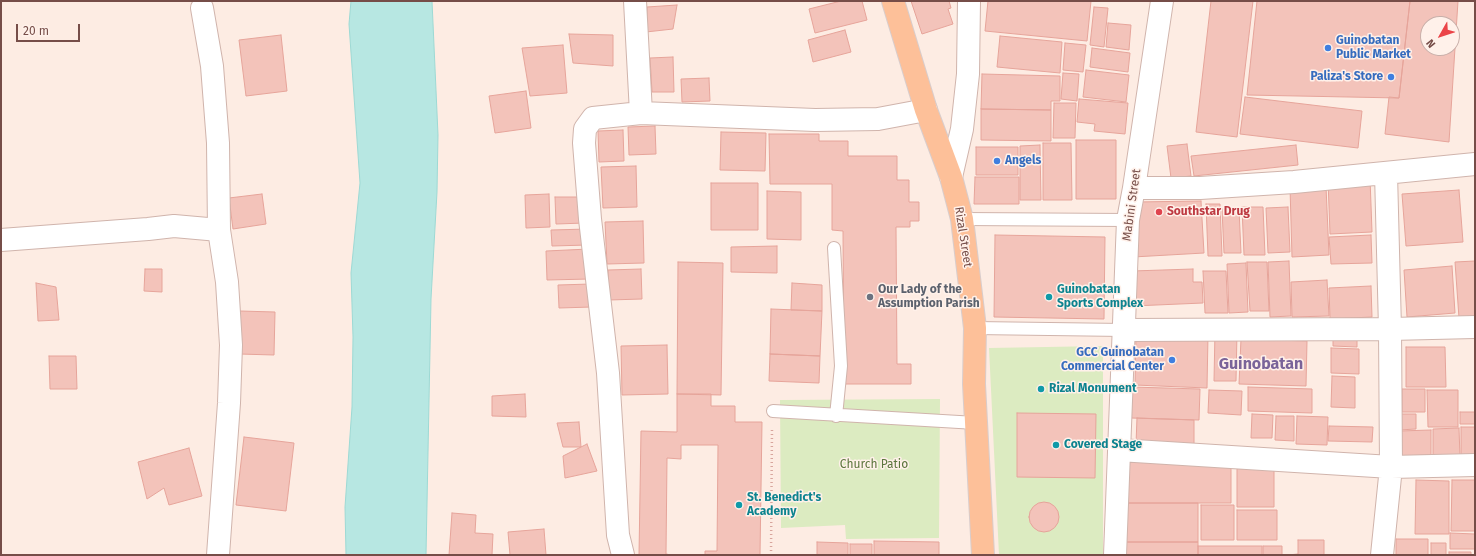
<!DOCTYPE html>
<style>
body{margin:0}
#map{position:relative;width:1476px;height:556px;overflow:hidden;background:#fdece3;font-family:"Fira Sans",sans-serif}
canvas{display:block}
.frame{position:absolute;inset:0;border:2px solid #764d48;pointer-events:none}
.north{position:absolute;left:1420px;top:16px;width:40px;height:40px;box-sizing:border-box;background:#fff1ea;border:1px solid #c8afa9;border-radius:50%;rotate:231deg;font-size:11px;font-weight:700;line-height:16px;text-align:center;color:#764d48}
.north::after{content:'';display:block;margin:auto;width:14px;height:18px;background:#eb4448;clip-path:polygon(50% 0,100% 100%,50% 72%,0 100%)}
.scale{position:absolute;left:16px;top:24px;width:64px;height:18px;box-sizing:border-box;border:2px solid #764d48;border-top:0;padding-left:5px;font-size:12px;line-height:14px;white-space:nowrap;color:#764d48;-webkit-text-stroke:3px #fff1ea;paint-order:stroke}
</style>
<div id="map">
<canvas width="1476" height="556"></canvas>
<div class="frame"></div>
<div class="north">N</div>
<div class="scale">20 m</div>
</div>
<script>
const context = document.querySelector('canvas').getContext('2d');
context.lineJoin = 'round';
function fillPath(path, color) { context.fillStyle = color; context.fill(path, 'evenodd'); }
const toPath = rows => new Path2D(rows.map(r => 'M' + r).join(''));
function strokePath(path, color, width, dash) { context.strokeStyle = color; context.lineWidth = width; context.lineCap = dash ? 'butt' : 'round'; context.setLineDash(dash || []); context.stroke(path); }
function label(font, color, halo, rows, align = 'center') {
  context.font = font + ' "Fira Sans",sans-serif'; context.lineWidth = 3; context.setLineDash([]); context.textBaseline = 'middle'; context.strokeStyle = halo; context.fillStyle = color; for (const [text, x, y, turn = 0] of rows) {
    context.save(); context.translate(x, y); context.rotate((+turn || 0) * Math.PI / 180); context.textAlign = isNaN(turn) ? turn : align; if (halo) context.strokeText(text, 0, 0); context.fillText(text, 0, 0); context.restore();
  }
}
fillPath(toPath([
 [1103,346,1103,555,999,555,989,348],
 [940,399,939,538,846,539,845,525,781,528,780,400]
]), '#dcebc1');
const water = toPath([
 [351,1,432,1,438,135,437,192,431,299,426,555,346,555,345,507,352,407,353,337,351,273,360,183,349,24,351,1]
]);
fillPath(water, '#b7e7e2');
strokePath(water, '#9dd9d4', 1);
const building = toPath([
 [841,1,862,1,867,20,815,33,809,9,841,1],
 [911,1,949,1,951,8,948,9,953,24,922,34,911,1],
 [988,1,1091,1,1087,41,985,31,988,1],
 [1211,1,1253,1,1237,137,1196,132,1211,1],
 [1257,1,1410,1,1399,98,1247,95,1257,1],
 [1410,1,1458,1,1449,142,1385,134,1389,97,1399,98,1410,1],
 [1428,24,1452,24,1452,48,1428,48,1428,24],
 [677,5,673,29,646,32,647,7,677,5],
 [1094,7,1108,8,1104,47,1090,45,1094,7],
 [1108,23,1131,25,1129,50,1106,47,1108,23],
 [845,30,851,52,813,62,808,40,845,30],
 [569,34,613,35,613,66,573,63,569,34],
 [281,35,287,91,246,96,239,40,281,35],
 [1000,36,1062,42,1060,73,997,67,1000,36],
 [1065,43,1086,45,1083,72,1063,70,1065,43],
 [563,45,567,93,530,96,522,48,563,45],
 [1092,48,1130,53,1128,72,1090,67,1092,48],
 [673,57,674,92,652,92,650,58,673,57],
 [1086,70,1129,75,1126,102,1083,97,1086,70],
 [1063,73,1079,74,1077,101,1061,99,1063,73],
 [982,74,1060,76,1060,101,1051,101,1051,110,981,109,982,74],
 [709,78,710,101,682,102,681,79,709,78],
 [526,91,531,128,495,133,489,96,526,91],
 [1245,97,1362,111,1358,148,1240,134,1245,97],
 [1079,99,1128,103,1125,134,1094,131,1095,124,1077,122,1079,99],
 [1054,103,1076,103,1075,138,1053,138,1054,103],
 [981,109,1051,110,1051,141,981,140,981,109],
 [655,126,656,154,629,155,628,127,655,126],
 [623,130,624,161,599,162,598,131,623,130],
 [721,132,766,133,765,171,720,170,721,132],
 [769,134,819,134,819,141,848,141,848,156,897,156,897,180,909,180,909,202,919,202,919,221,910,221,910,227,896,227,897,364,911,364,911,384,844,384,843,231,832,230,832,184,770,184,769,134],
 [1076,140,1116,140,1116,199,1076,199,1076,140],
 [1043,143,1071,143,1072,200,1043,200,1043,143],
 [1187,144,1191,176,1171,178,1167,146,1187,144],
 [1040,145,1041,200,1020,200,1020,146,1040,145],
 [1296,145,1298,165,1194,176,1191,156,1296,145],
 [976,147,1018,147,1018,175,976,175,976,147],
 [636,166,637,207,603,208,601,167,636,166],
 [975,177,1019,177,1019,204,974,204,975,177],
 [1370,178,1372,232,1330,234,1328,180,1370,178],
 [711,183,758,183,758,230,711,230,711,183],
 [1326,186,1329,255,1292,257,1290,187,1326,186],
 [1459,190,1463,242,1406,246,1402,194,1459,190],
 [767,191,801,192,801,240,767,239,767,191],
 [262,194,266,224,233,229,229,198,262,194],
 [549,194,550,227,526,228,525,195,549,194],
 [555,197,585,197,585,223,556,224,555,197],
 [1201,201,1204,253,1133,257,1136,202,1201,201],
 [1206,204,1220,204,1222,256,1208,256,1206,204],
 [1242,207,1263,207,1265,255,1244,255,1242,207],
 [1288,207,1290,252,1268,253,1266,208,1288,207],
 [1222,209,1239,209,1241,253,1224,253,1222,209],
 [643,221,644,263,607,264,605,222,643,221],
 [588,229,588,245,552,246,551,230,588,229],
 [995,235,1105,237,1104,319,994,317,995,235],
 [1371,235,1372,263,1331,264,1329,237,1371,235],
 [777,246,777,273,731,272,731,247,777,246],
 [589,249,590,279,547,280,546,251,589,249],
 [1289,261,1291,316,1270,317,1268,262,1289,261],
 [1475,261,1475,316,1459,318,1455,262,1475,261],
 [678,262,723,263,721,395,677,394,678,262],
 [1247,262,1267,262,1269,311,1250,311,1247,262],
 [1246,263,1248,312,1229,313,1227,264,1246,263],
 [1452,266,1455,313,1407,317,1404,270,1452,266],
 [145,269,162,269,162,292,144,291,145,269],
 [641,269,642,299,609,300,608,270,641,269],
 [1193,269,1193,282,1202,282,1203,303,1133,306,1132,271,1193,269],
 [1203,271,1226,271,1228,313,1205,313,1203,271],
 [1327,280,1329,316,1292,317,1291,282,1327,280],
 [36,283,56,287,59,320,38,321,36,283],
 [792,283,822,285,822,311,791,310,792,283],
 [591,284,592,307,559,308,558,285,591,284],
 [1371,286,1372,317,1330,319,1329,288,1371,286],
 [771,309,822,311,820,356,770,354,771,309],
 [240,311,275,312,274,355,239,354,240,311],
 [1215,331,1237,332,1236,381,1214,381,1215,331],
 [1136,334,1208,335,1207,388,1135,385,1136,334],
 [1333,337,1357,338,1357,347,1333,346,1333,337],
 [1241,339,1307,341,1306,386,1239,384,1241,339],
 [667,345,668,394,622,395,621,346,667,345],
 [1406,347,1445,347,1446,387,1406,387,1406,347],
 [1331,348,1359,349,1359,374,1331,373,1331,348],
 [770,354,820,356,819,383,769,381,770,354],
 [49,356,76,356,77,389,50,389,49,356],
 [1332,376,1355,377,1355,408,1331,407,1332,376],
 [1131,387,1200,389,1199,420,1131,418,1131,387],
 [1248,387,1312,389,1312,413,1248,411,1248,387],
 [1402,389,1425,389,1425,412,1402,412,1402,389],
 [1209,390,1242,391,1241,415,1208,413,1209,390],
 [1427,390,1458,390,1458,427,1428,427,1427,390],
 [525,394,526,417,492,416,492,396,525,394],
 [677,394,711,394,711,406,735,406,735,422,762,422,760,555,705,555,705,551,717,551,718,445,681,445,681,459,667,458,666,554,671,555,639,555,641,431,677,432,677,394],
 [1460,412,1475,412,1475,424,1460,424,1460,412],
 [1017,413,1096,414,1095,478,1017,477,1017,413],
 [1252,414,1273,415,1272,438,1251,438,1252,414],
 [1399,414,1416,414,1416,429,1399,430,1399,414],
 [1276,416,1294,416,1294,441,1275,440,1276,416],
 [1297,416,1328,417,1327,445,1296,444,1297,416],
 [1137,418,1194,420,1194,445,1136,444,1137,418],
 [579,422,581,447,563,447,557,423,579,422],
 [1329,426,1373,427,1372,442,1328,441,1329,426],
 [1461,427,1475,427,1475,458,1461,458,1461,427],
 [1459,428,1460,457,1433,457,1433,429,1459,428],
 [1431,430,1431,455,1399,456,1399,431,1431,430],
 [244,437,294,443,286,511,236,505,244,437],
 [587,444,597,471,565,478,563,456,587,444],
 [189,448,202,496,169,505,164,488,147,499,138,462,189,448],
 [1124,460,1231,460,1231,503,1124,503,1124,460],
 [1237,465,1274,466,1274,507,1237,507,1237,465],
 [1416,480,1449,481,1449,534,1415,534,1416,480],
 [1452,480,1475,480,1475,531,1451,531,1452,480],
 '1029 517a15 15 0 1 1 30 0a15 15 0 1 1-30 0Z',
 [1124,503,1198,503,1198,542,1124,542,1124,503],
 [1201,505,1234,505,1234,540,1201,540,1201,505],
 [1237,510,1277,510,1277,540,1237,540,1237,510],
 [452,513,476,515,475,533,493,534,492,555,449,555,452,513],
 [544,529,546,555,510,555,508,532,544,529],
 [1450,533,1475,534,1475,549,1450,549,1450,533],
 [1396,539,1428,539,1428,555,1396,555,1396,539],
 [1298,540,1324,540,1324,555,1288,555,1298,554,1298,540],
 [874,541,939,542,939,555,874,555,874,541],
 [817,542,848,543,848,555,817,555,817,542],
 [1124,542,1198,542,1198,555,1124,555,1124,542],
 [1431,543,1446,543,1446,555,1431,555,1431,543],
 [850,544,872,544,872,555,850,555,850,544],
 [1198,546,1262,546,1262,555,1198,555,1198,546],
 [1263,546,1282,546,1282,555,1263,555,1263,546],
 [1449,552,1471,552,1471,555,1449,555,1449,552]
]);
fillPath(building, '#f3c3ba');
strokePath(building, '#e6a49a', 1);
const service = toPath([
 [962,219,1128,220],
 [834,248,841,366,836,416],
 [975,328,1124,330],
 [773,411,976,423]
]);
const minor = toPath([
 [635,1,641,113],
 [202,8,212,66,218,143,219,230,227,282,231,345,229,403,218,555],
 [951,177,962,129,968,74,969,1],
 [1134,188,1200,188,1294,182,1475,164],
 [1,240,148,229,174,226,219,230],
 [1124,330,1390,329,1475,327],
 [1119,450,1391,467,1475,465],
 [623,555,618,535,608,373,590,219,584,143,585,129,593,118,641,113,815,120,878,119,926,110],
 [1115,555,1128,220,1134,188,1162,1],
 [1382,555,1391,467,1390,329,1386,173]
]);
const primary = toPath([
 [893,1,926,110,951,177,962,219,975,328,974,384,983,555]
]);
strokePath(service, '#d0b4ac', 14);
strokePath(minor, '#d0b4ac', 24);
strokePath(primary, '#d9cdcc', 24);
strokePath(toPath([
 [771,555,772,428]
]), '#d8a59d', 2.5, [1, 3]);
strokePath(service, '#fff', 12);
strokePath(minor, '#fff', 22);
strokePath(primary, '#fdc099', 22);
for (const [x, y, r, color] of [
 [1328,48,4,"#3f7fe0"],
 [1391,77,4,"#3f7fe0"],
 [997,161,4,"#3f7fe0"],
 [1159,212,4,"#e0444e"],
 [870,297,4,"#6b7280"],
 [1049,297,4,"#0f9aa8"],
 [1172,360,4,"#3f7fe0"],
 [1041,389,4,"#0f9aa8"],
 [1056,445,4,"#0f9aa8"],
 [739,505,4,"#0f9aa8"]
]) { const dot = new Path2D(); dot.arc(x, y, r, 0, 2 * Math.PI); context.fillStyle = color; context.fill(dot); strokePath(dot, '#fff1ea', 1.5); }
label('bold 12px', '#366cbe', '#fff1ea', [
 ["Guinobatan",1336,41],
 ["Public Market",1336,55],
 ["Paliza's Store",1383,77,"right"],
 ["Angels",1005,161],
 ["GCC Guinobatan",1164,353,"right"],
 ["Commercial Center",1164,367,"right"]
], 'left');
label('12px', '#764d48', '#fff1ea', [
 ["Mabini Street",1132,205,-82],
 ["Rizal Street",963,237,81]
]);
label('bold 12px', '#be3a42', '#fff1ea', [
 ["Southstar Drug",1167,212]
], 'left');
label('bold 12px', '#5b616d', '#fff1ea', [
 ["Our Lady of the",878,290],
 ["Assumption Parish",878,304]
], 'left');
label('bold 12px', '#0d838f', '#fff1ea', [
 ["Guinobatan",1057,290],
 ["Sports Complex",1057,304],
 ["Rizal Monument",1049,389],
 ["Covered Stage",1064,445],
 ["St. Benedict's",747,498],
 ["Academy",747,512]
], 'left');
label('12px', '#5c763d', '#fff1ea', [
 ["Church Patio",874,465]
]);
label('bold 16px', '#7a6399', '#fff1ea', [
 ["Guinobatan",1261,365]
]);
</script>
